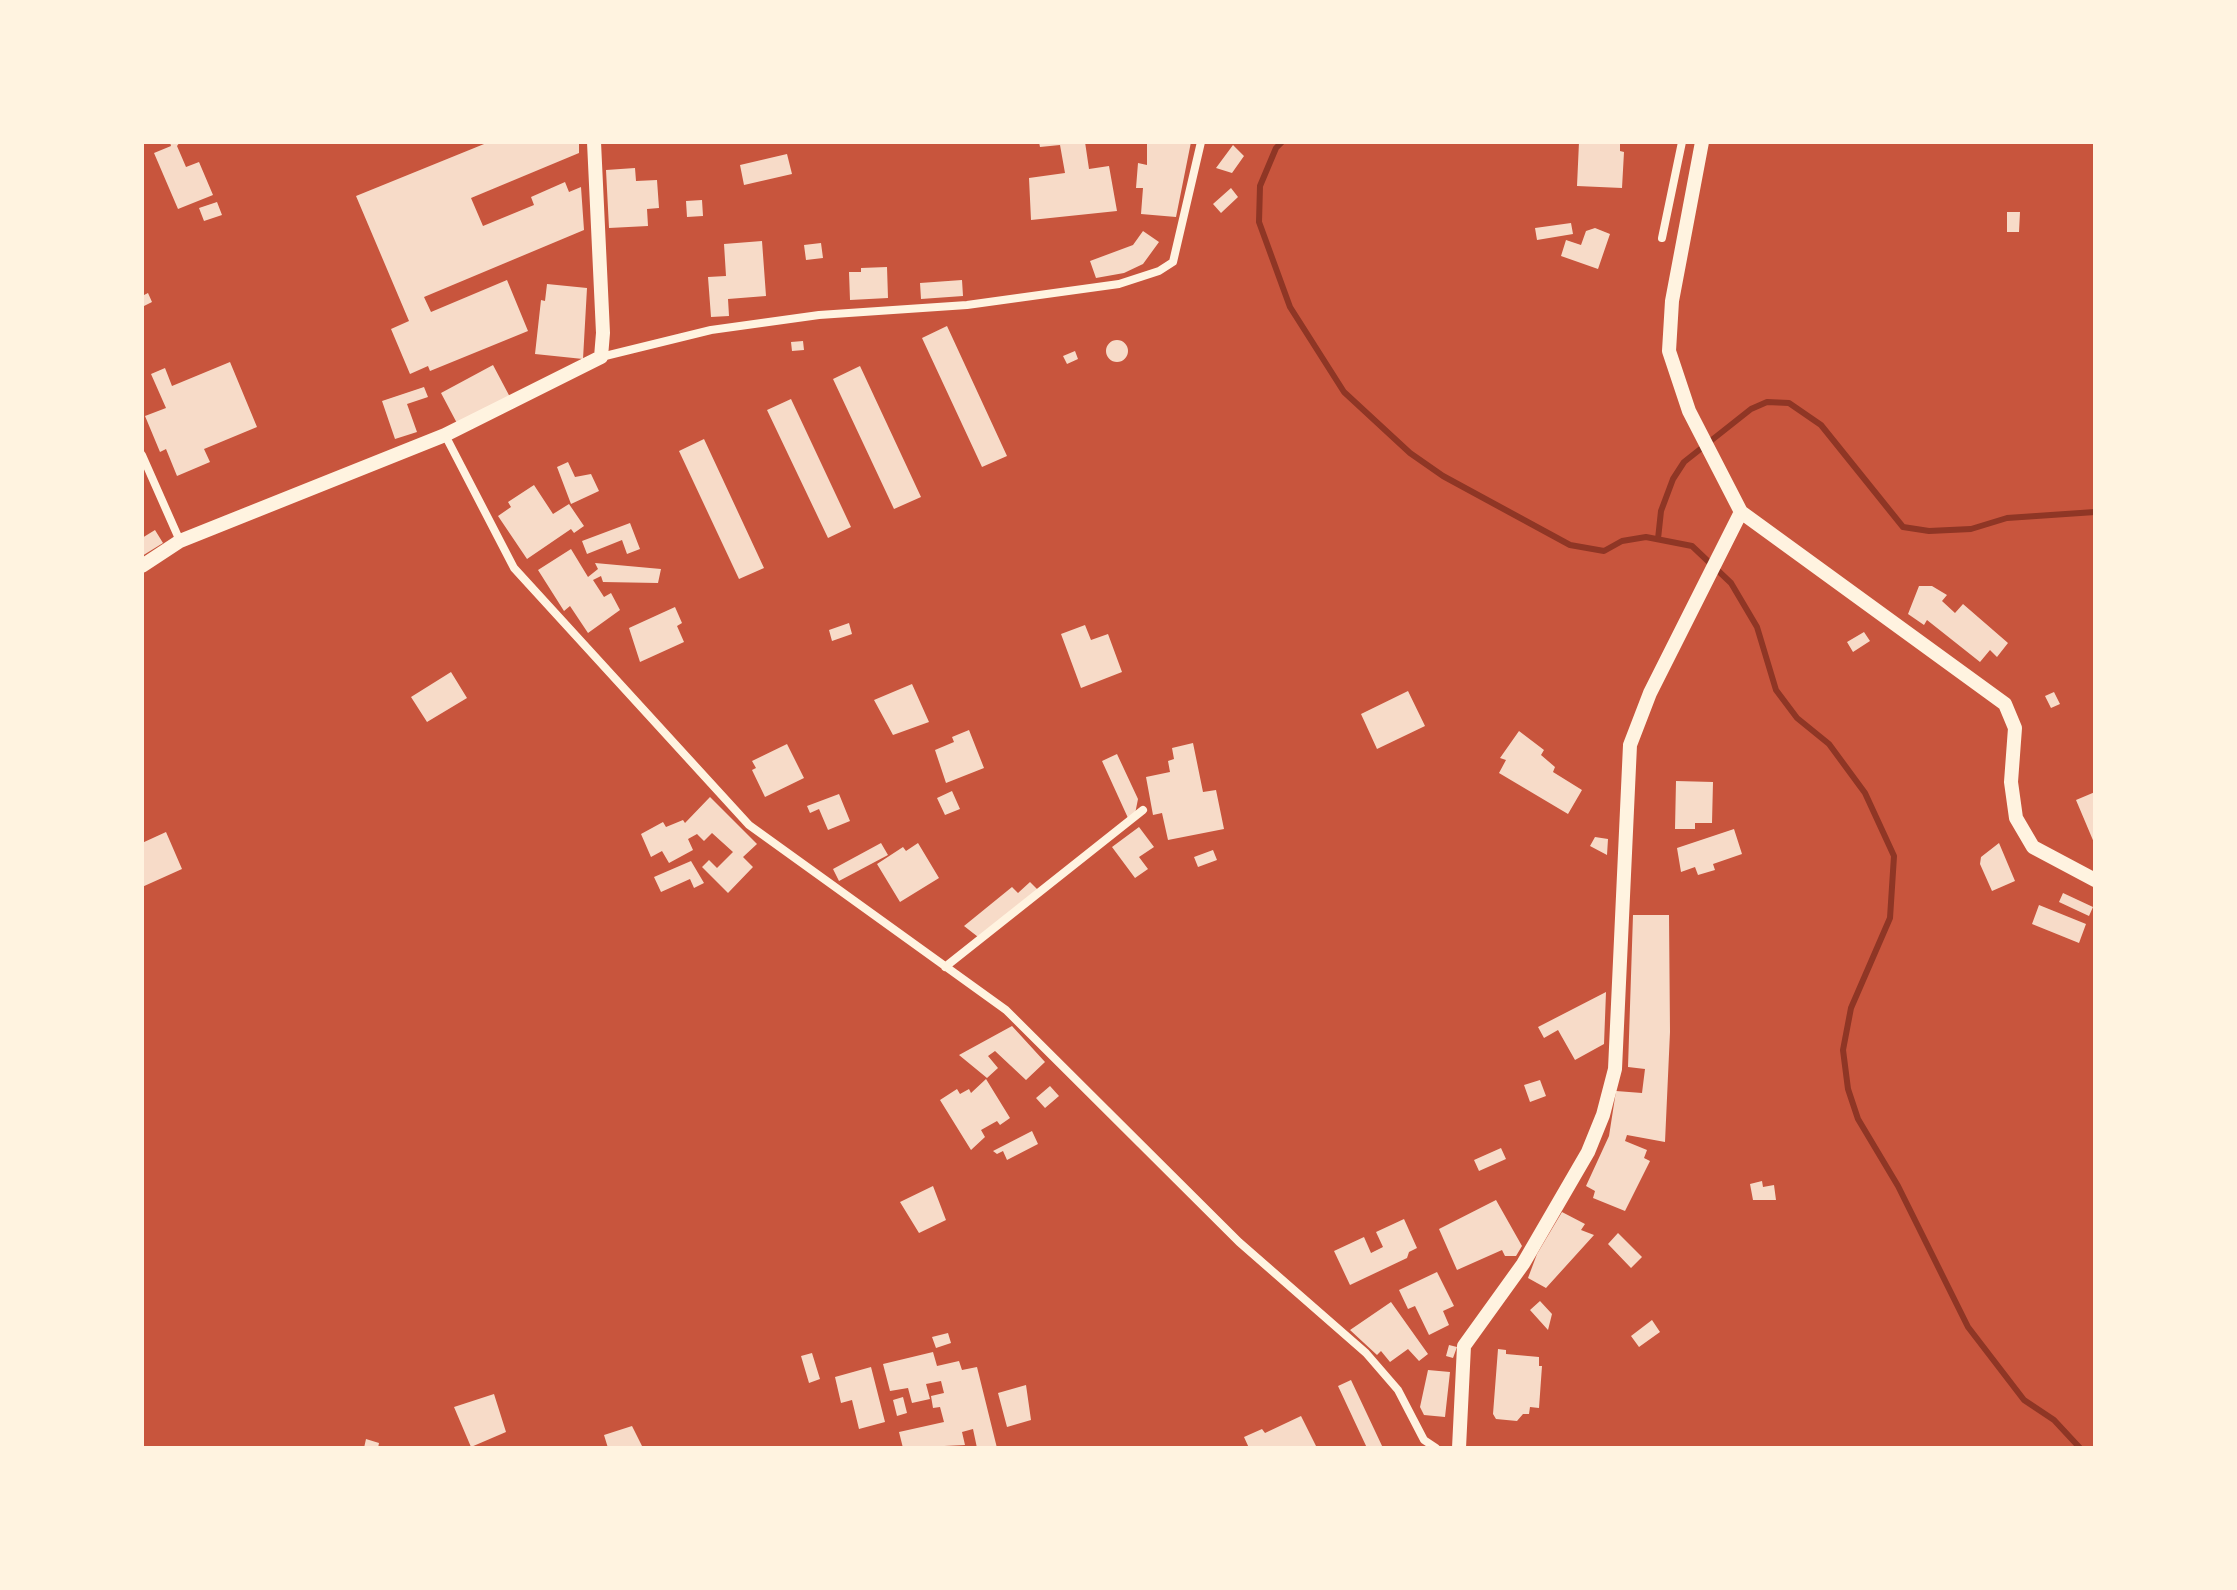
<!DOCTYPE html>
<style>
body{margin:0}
#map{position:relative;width:2237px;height:1590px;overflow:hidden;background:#c8553d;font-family:Mulish,sans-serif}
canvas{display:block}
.frame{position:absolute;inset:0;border:144px solid #fff3e0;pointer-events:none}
</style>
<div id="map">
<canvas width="2237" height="1590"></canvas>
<div class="frame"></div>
</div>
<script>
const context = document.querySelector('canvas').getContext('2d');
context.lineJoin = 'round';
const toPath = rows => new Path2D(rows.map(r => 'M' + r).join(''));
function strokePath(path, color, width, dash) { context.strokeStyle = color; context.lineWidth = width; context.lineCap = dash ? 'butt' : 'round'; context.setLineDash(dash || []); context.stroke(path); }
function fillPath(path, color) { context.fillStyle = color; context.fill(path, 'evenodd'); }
strokePath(toPath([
 [1282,142,1276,148,1260,186,1259,222,1290,307,1344,392,1410,453,1443,476,1570,545,1604,551,1622,541,1646,537,1692,546,1731,583,1757,627,1776,690,1797,718,1829,744,1865,793,1894,856,1890,918,1851,1008,1843,1050,1848,1089,1858,1119,1898,1186,1968,1327,2024,1400,2054,1420,2080,1448],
 [1658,539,1661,511,1673,479,1684,462,1751,409,1767,402,1789,403,1821,425,1903,527,1929,531,1971,529,2007,518,2095,512]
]), '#8f3625', 6);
fillPath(toPath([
 [170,142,180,142,177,146,186,167,199,162,213,195,178,209,154,153,171,146],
 [489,142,579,142,579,153,471,198,483,226,534,205,531,197,565,182,569,192,581,187,584,230,424,297,431,312,507,280,528,331,430,371,428,366,410,374,391,329,409,321,356,196],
 [1039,142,1085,142,1089,169,1109,166,1117,211,1031,220,1029,178,1065,173,1060,145,1040,147],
 [1147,142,1191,142,1176,217,1141,214,1143,188,1136,188,1138,163,1147,165],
 [1579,142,1620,142,1620,151,1624,152,1622,188,1577,186],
 [1233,145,1244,156,1232,173,1216,168],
 [787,154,792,174,744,185,740,165],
 [635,168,636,181,657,180,659,208,647,209,648,226,609,228,606,170],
 [1231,188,1238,197,1221,213,1213,204],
 [702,200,703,216,687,217,686,201],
 [217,202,222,215,204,221,199,208],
 [2007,212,2020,212,2019,232,2007,232],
 [1571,223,1573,234,1537,240,1535,228],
 [1595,228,1610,234,1598,269,1561,256,1566,240,1581,245,1586,231],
 [1143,231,1159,242,1143,264,1124,273,1096,278,1090,261,1133,245],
 [762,241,766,296,728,299,729,316,711,317,708,277,726,276,724,244],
 [821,243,823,258,806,260,804,245],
 [887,267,888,298,850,300,849,272,861,272,861,268],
 [962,280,963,296,921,299,920,283],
 [547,284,587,288,583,359,535,354,541,300,545,301],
 [148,293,152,302,142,307,142,296],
 [947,326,1007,456,982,467,922,338],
 '1106 351a11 11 0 1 1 22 0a11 11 0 1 1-22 0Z',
 [803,341,804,350,792,351,791,342],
 [1075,351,1078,359,1067,364,1063,356],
 [230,362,257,427,204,449,210,462,177,476,166,449,160,452,145,416,166,408,151,374,165,368,172,386],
 [493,365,511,399,459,427,441,393],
 [860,366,921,497,894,509,833,379],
 [424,387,428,397,407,404,417,432,395,439,382,401],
 [791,399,851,527,828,538,767,410],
 [704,439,764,568,739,579,679,451],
 [568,462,575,477,591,474,599,491,571,504,557,467],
 [534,485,553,514,569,504,584,526,574,533,571,529,527,559,498,516,511,507,508,502],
 [630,523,640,549,627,554,622,540,587,554,582,541],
 [155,530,163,543,142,556,142,538],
 [571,549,588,577,598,569,595,563,661,569,658,583,603,582,601,576,593,580,604,597,611,593,620,610,588,633,570,606,564,611,538,570],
 [1919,586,1932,586,1947,595,1942,601,1955,613,1963,604,2008,643,1997,657,1990,650,1980,662,1927,620,1924,625,1908,614],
 [675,607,682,623,677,626,684,642,640,662,629,628],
 [849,623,852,634,832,641,829,630],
 [1085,625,1091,640,1108,634,1122,672,1081,688,1061,634],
 [1864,632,1870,641,1853,652,1847,642],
 [451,672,467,698,427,722,411,697],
 [912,684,929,722,893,735,874,700],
 [1408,691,1425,726,1377,749,1361,714],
 [2054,692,2060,704,2051,708,2045,696],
 [969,730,984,768,946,783,935,750,954,742,952,737],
 [1519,731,1544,750,1541,755,1555,767,1553,772,1582,790,1568,814,1499,773,1506,760,1500,758],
 [1193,743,1203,792,1216,790,1224,829,1168,840,1162,813,1153,815,1146,777,1170,772,1168,761,1174,759,1172,748],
 [787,744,804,778,765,797,752,770,756,768,752,761],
 [1117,754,1138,799,1135,814,1128,818,1102,761],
 [1676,781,1713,782,1712,823,1695,823,1695,829,1675,829],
 [952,791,960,809,945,815,937,798],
 [2095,792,2095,845,2076,800],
 [839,794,850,821,828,830,819,809,810,813,807,806],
 [710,797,757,844,743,857,753,867,728,893,702,867,709,860,717,868,733,852,712,833,704,841,697,834,688,839,693,850,669,863,662,851,651,857,641,834,663,822,666,827,683,820,685,823],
 [1139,827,1154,847,1139,857,1148,869,1135,878,1112,847],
 [1734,829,1742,854,1713,864,1715,870,1698,875,1695,867,1681,872,1677,848],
 [166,832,182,869,142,887,142,843],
 [1595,837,1608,839,1607,855,1590,846],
 [881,843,888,855,839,881,833,869],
 [918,843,939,878,900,902,877,864,903,847,906,851],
 [1999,843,2015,881,1992,891,1980,864,1981,857],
 [1213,850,1217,860,1198,867,1194,857],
 [691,861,704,883,694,888,690,879,661,892,654,877],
 [1030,882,1038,890,982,940,964,926,1012,887,1018,893],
 [2063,893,2093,907,2089,916,2059,902],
 [2039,905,2086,924,2079,943,2032,924],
 [1633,915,1669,915,1670,1032,1665,1142,1627,1135,1625,1141,1647,1150,1644,1158,1650,1161,1625,1211,1593,1198,1595,1191,1586,1186,1609,1136,1616,1091,1642,1093,1645,1069,1628,1067],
 [1606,992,1604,1044,1575,1060,1558,1030,1544,1038,1538,1027],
 [1012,1026,1045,1062,1026,1080,995,1051,988,1056,998,1068,987,1078,959,1055],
 [986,1079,1010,1118,1000,1125,997,1121,981,1130,985,1137,971,1150,940,1100,957,1089,960,1094,969,1089,971,1093],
 [1540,1080,1546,1096,1530,1102,1524,1085],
 [1050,1086,1059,1096,1045,1108,1036,1098],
 [1032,1131,1038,1144,1007,1160,1003,1151,997,1154,993,1151],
 [1501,1148,1506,1159,1479,1171,1474,1160],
 [1762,1181,1763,1187,1774,1185,1776,1200,1753,1200,1750,1184],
 [933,1186,946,1220,919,1233,900,1202],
 [1496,1200,1522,1246,1516,1256,1505,1256,1502,1250,1457,1270,1439,1229],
 [1562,1212,1585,1224,1581,1230,1594,1235,1546,1288,1528,1278,1537,1254],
 [1404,1219,1417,1248,1409,1252,1407,1258,1350,1285,1334,1251,1364,1237,1371,1253,1383,1247,1376,1232],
 [1618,1233,1642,1257,1631,1268,1608,1244],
 [1437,1272,1454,1306,1443,1311,1449,1325,1429,1335,1415,1306,1408,1309,1399,1290],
 [1540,1301,1552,1314,1548,1330,1530,1310],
 [1391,1302,1428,1354,1419,1361,1408,1349,1390,1362,1381,1351,1377,1355,1350,1330],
 [1652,1320,1660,1332,1639,1347,1631,1336],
 [948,1333,951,1343,936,1348,932,1337],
 [1449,1345,1457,1347,1453,1358,1446,1356],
 [1498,1349,1506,1350,1506,1354,1539,1357,1539,1366,1542,1366,1539,1408,1530,1407,1529,1414,1523,1414,1517,1421,1496,1419,1493,1414],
 [933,1352,937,1366,959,1361,962,1370,977,1367,997,1448,977,1448,973,1429,962,1432,965,1445,903,1448,899,1432,944,1422,940,1407,933,1408,931,1396,944,1393,941,1381,926,1384,930,1399,912,1403,908,1388,890,1391,883,1364],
 [812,1353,820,1379,809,1383,801,1356],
 [871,1367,885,1422,859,1429,852,1400,841,1403,835,1377],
 [1428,1370,1450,1372,1445,1417,1424,1415,1420,1407],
 [1351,1380,1383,1448,1367,1448,1338,1386],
 [1026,1385,1031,1420,1007,1427,998,1393],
 [494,1394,506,1432,471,1447,454,1407],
 [903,1397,907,1413,897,1416,893,1400],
 [1301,1416,1317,1448,1249,1448,1244,1437,1262,1429,1265,1433],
 [632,1426,643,1448,608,1448,604,1435],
 [366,1439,379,1443,378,1448,364,1448]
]), '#f7dbc8');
strokePath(toPath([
 [1662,238,1682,142],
 [601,357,711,330,819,315,967,305,1119,284,1159,271,1173,262,1201,142],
 [445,435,514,568,749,825,1006,1010,1239,1242,1366,1353,1398,1390,1424,1440,1436,1448],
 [142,455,180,541],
 [945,967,1143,810]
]), '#fff3e0', 8);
strokePath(toPath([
 [1702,142,1672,301,1669,351,1689,411,1741,512,2005,704,2015,728,2011,782,2016,818,2033,847,2095,880],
 [142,566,180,541,445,435,601,357,603,333,594,142],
 [1459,1448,1464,1346,1523,1264,1588,1152,1603,1115,1615,1069,1630,745,1650,693,1741,512]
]), '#fff3e0', 14);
</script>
